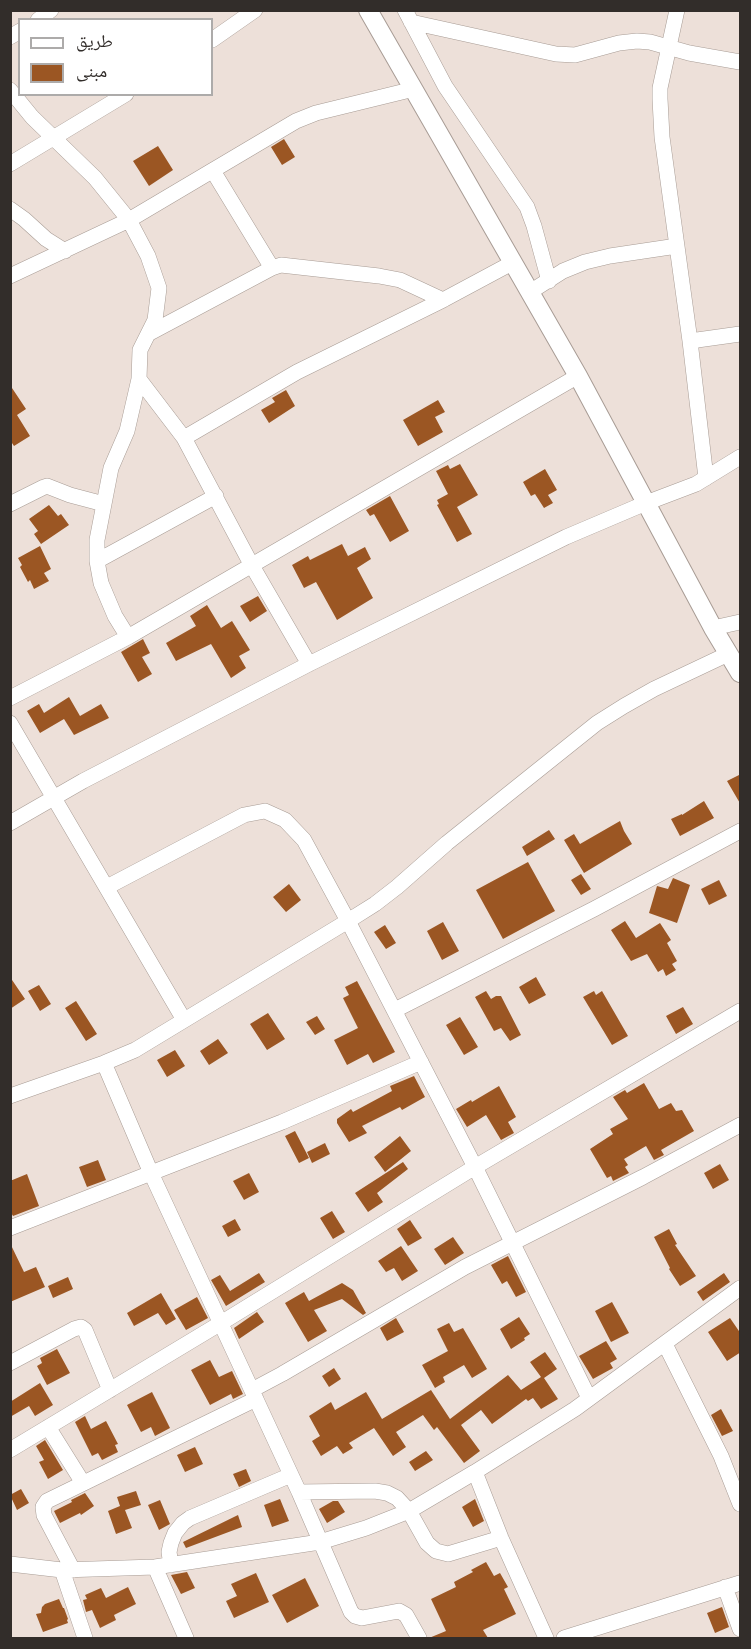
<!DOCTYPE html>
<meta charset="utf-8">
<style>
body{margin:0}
#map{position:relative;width:751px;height:1649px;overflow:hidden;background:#ede0d9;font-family:"DM Sans","Noto Naskh Arabic",sans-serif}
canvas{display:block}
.frame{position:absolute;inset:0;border:12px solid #322d2a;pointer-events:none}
.legend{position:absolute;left:18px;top:18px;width:195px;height:78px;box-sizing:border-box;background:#fff;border:2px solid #adabaa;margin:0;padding:8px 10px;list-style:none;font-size:18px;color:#322d2a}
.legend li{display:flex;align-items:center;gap:12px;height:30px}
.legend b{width:30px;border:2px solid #adabaa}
</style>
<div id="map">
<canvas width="751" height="1649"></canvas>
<div class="frame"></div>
<ul class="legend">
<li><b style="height:8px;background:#fff"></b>طريق</li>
<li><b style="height:16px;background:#9b5623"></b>مبنى</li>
</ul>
</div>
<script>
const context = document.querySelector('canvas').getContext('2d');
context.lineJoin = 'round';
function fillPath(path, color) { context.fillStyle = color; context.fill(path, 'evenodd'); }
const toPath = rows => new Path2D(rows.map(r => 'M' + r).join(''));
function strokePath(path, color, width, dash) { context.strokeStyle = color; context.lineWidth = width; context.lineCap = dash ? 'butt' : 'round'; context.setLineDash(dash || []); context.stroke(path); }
fillPath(toPath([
 [284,139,295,157,282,165,271,147],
 [158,146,173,170,149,186,133,161],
 [10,385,26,409,17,415,30,436,14,446,10,440],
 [286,390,295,406,269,423,261,410,275,402,272,398],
 [438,400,445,412,435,417,443,432,418,446,403,420],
 [460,464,478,495,457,507,472,534,457,542,437,505,439,504,437,500,448,494,436,471,448,465,450,469],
 [545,469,557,490,548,495,553,503,544,508,535,494,531,496,523,482],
 [390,496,409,531,390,542,374,514,370,516,366,510],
 [49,505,58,516,61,514,69,525,41,544,34,534,38,531,29,519],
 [342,544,348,556,365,547,371,559,357,568,373,598,337,620,316,582,304,588,292,565,308,556,310,560],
 [40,546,51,569,44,573,49,581,34,589,30,580,28,582,20,567,22,565,18,558],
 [258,596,267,611,250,622,240,606],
 [207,605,221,628,232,621,250,650,239,656,246,668,231,678,211,644,176,661,166,643,196,626,190,616],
 [143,639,150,653,142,657,152,674,138,682,121,652],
 [69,697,80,716,101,704,109,718,74,735,64,719,40,733,27,711,39,704,44,713],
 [741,774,741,805,727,781],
 [704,801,714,818,680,836,671,819,682,814,682,815],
 [620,821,624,831,632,844,584,873,564,840,574,834,580,844],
 [549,830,555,839,527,856,522,847],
 [528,862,555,911,503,939,476,890],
 [581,874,591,889,581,895,571,880],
 [673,878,690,885,677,923,649,913,657,886,668,889],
 [719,880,727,896,709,905,701,889],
 [289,884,301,900,286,912,273,897],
 [625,921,636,938,660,923,671,940,667,943,677,961,672,964,676,970,666,976,663,969,658,972,647,954,631,961,611,930],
 [443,922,459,951,442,960,427,931],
 [385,925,396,943,386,949,374,932],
 [10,977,25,999,10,1009],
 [536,977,546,995,529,1004,519,987],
 [357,981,395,1052,373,1063,368,1054,347,1065,334,1040,358,1028,343,998,349,995,345,987],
 [39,985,51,1004,40,1011,28,991],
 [486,991,491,999,496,996,501,996,521,1035,510,1041,501,1028,494,1031,475,997],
 [594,991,596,995,602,991,628,1036,612,1045,583,997],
 [76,1001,97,1034,86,1041,65,1008],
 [683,1007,693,1024,676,1034,666,1016],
 [268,1013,285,1039,267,1050,250,1024],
 [317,1016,325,1029,315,1035,306,1022],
 [460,1017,478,1047,464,1055,446,1025],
 [218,1039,228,1053,209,1065,200,1051],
 [175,1050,185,1066,167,1077,157,1060],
 [414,1076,425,1097,402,1110,400,1107,362,1126,367,1133,349,1142,337,1123,337,1119,351,1109,353,1112,392,1091,390,1086],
 [644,1083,659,1109,671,1103,676,1111,682,1110,694,1131,661,1150,664,1155,654,1160,646,1146,624,1159,628,1165,625,1167,629,1173,613,1181,611,1176,607,1178,590,1149,613,1134,610,1129,628,1119,613,1097,625,1090,627,1093],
 [499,1086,516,1117,508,1122,514,1133,501,1140,486,1115,467,1127,456,1109,471,1100,472,1102],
 [295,1131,309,1158,299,1163,285,1136],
 [400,1136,411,1151,385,1172,374,1157],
 [325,1143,330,1154,312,1163,307,1152],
 [98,1160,106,1180,87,1187,79,1167],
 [403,1162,408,1169,377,1193,383,1202,368,1212,355,1193],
 [720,1164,729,1180,713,1189,704,1173],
 [249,1173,259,1192,244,1200,233,1181],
 [27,1174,39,1206,13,1216,10,1211,10,1181],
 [332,1211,345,1232,333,1239,320,1218],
 [235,1219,241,1230,228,1237,222,1226],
 [410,1220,422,1238,408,1246,397,1229],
 [669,1229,677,1244,675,1245,696,1276,680,1286,669,1269,670,1268,654,1237],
 [453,1237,464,1253,445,1265,434,1249],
 [10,1243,24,1272,36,1267,45,1287,10,1302],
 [401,1246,418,1271,402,1281,394,1268,386,1272,378,1261],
 [508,1256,526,1292,516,1297,507,1281,502,1284,491,1265],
 [259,1273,265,1282,226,1306,211,1280,220,1275,230,1291],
 [724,1273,730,1282,703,1301,697,1292],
 [68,1277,73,1289,53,1298,48,1286],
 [342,1283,353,1290,366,1313,363,1315,342,1299,314,1310,327,1331,308,1342,285,1303,304,1292,309,1301],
 [161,1293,176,1319,166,1325,158,1313,134,1326,127,1313],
 [197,1297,208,1318,186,1330,174,1310],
 [612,1302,629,1333,611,1342,595,1311],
 [257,1312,264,1322,239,1339,234,1328],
 [519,1317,530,1334,524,1338,525,1340,511,1349,500,1329],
 [396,1318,404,1332,387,1341,380,1328],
 [730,1318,741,1334,741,1352,727,1361,708,1332],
 [449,1323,454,1332,463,1328,487,1369,472,1378,464,1365,443,1377,445,1382,435,1388,422,1365,448,1351,437,1329],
 [606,1341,617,1359,610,1363,613,1368,593,1379,579,1356],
 [57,1349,70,1373,47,1385,37,1366,42,1363,40,1358],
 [545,1352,557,1369,544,1378,558,1399,541,1409,533,1398,528,1401,526,1399,492,1424,481,1410,461,1425,480,1451,464,1463,437,1427,434,1430,423,1415,396,1432,406,1447,393,1456,374,1428,349,1443,353,1448,343,1454,337,1446,321,1456,312,1441,320,1436,309,1416,331,1402,335,1410,366,1392,382,1419,431,1390,450,1419,508,1375,521,1390,541,1377,530,1362],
 [210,1360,219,1377,232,1371,243,1394,233,1399,231,1394,210,1405,191,1370],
 [334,1368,341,1379,329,1387,322,1376],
 [40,1383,53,1405,35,1416,29,1406,10,1417,10,1402],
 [152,1392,170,1428,155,1436,151,1427,141,1432,127,1405],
 [721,1409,733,1431,722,1436,711,1415],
 [85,1416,91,1429,106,1421,118,1444,115,1445,118,1452,102,1460,98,1453,92,1456,75,1422],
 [45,1440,63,1470,48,1479,39,1462,44,1460,36,1446],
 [195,1447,203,1464,185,1472,177,1455],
 [426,1451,433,1460,415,1471,409,1462],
 [246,1469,251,1481,239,1487,233,1474],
 [21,1489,29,1503,17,1510,10,1495],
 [136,1491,141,1505,125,1510,132,1528,116,1534,108,1511,120,1506,117,1497],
 [85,1493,94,1506,81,1515,80,1513,60,1523,54,1511,72,1502,71,1500],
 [280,1499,289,1521,272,1527,264,1505],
 [475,1499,484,1521,473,1527,462,1507],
 [160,1500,170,1524,159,1530,148,1505],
 [333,1501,338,1501,345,1512,327,1523,319,1509],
 [238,1515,242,1527,186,1548,183,1542],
 [486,1562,494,1576,500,1573,508,1587,504,1589,516,1614,483,1630,488,1638,429,1638,446,1631,431,1599,456,1587,454,1582,473,1572,471,1570],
 [187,1572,195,1588,181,1594,171,1575],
 [256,1573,269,1602,234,1618,226,1601,237,1596,231,1584],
 [305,1578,319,1606,287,1623,272,1595],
 [128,1587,136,1604,114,1615,116,1620,100,1628,92,1610,86,1612,83,1600,87,1599,85,1595,101,1588,106,1598],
 [59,1599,63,1608,64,1608,68,1619,67,1620,68,1623,43,1632,36,1614,41,1613,42,1607,45,1604],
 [722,1607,729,1627,715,1633,707,1613]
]), '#9b5623');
const minor = toPath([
 [405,10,445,86,527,207,534,226,549,281],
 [677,10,660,88,660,99,662,137,690,341,706,478],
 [38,20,51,10],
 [411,22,556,54,575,55,619,43,637,41,650,42,689,53,740,62],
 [10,37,20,31],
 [212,40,255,10],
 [10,90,32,117,95,178,129,220,148,256,159,288,155,320,140,350,139,379,184,438,251,564,309,664],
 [10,164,126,94],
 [213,171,272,268],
 [10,209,24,219,46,239,65,251],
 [10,276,129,220,296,121,316,113,414,89],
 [530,292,563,271,585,262,610,256,677,246],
 [148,334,272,268,281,265,379,276,400,280,443,300],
 [690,341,740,334],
 [184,438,297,372,443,300,512,263],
 [10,504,44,487,47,486,70,495,104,504],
 [97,561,216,496],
 [713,628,740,622],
 [128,637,115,616,101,583,97,561,97,540,111,468,127,431,139,379],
 [10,698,128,637,578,376],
 [10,723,184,1020],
 [10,823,83,781,309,664,566,537,646,503,696,484,740,457],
 [107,887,244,815,265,811,285,820,304,840,348,921,475,1167,589,1398],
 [395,1010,594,909,740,831],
 [104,1063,151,1173,299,1492,351,1612,355,1616,362,1618,399,1611,406,1615,419,1638],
 [10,1096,104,1063,135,1050,348,921,375,904,397,887,447,843,597,723,624,706,654,689,728,654],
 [10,1228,282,1122,421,1062],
 [665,1344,721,1456,740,1504],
 [10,1363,74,1329,81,1327,85,1330,110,1390],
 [252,1390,282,1374,465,1267,643,1177,740,1125],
 [48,1427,83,1483],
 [10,1450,221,1323,475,1167,740,1011],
 [475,1472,501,1538,546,1638],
 [299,1492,375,1491,387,1493,397,1498,409,1511,427,1543,436,1551,448,1554,501,1538],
 [10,1564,62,1570,155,1567,320,1542,366,1528,409,1511,475,1472,575,1409,740,1288],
 [171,1565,169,1552,171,1543,175,1533,183,1523,190,1518,291,1475],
 [155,1567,186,1638],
 [62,1570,85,1638],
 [73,1570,44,1515,43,1507,47,1501,256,1399],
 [725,1587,740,1629],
 [564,1638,740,1583]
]);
const tertiary = toPath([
 [368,10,578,376,713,628,740,673]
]);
strokePath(minor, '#a89c95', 16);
strokePath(tertiary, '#a89c95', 20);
strokePath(minor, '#fff', 15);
strokePath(tertiary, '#fff', 18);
</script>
